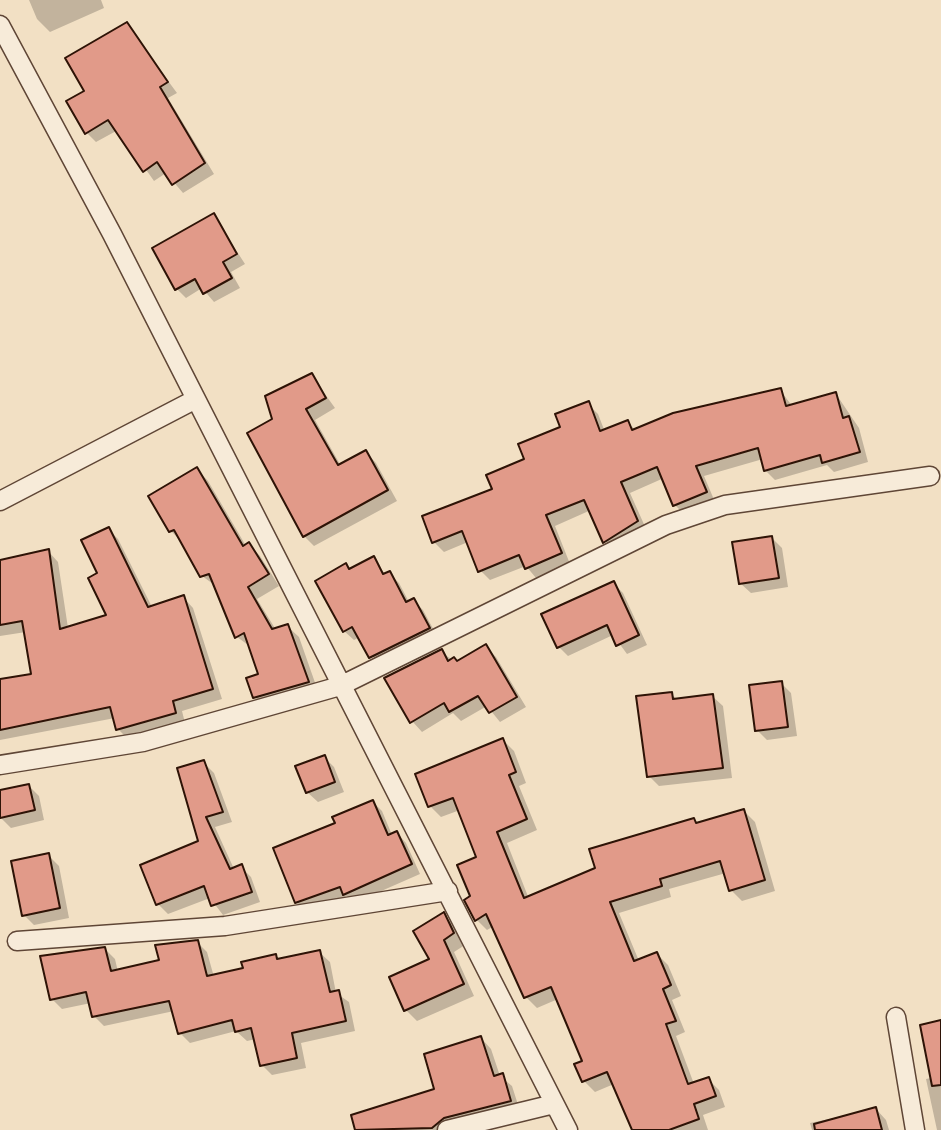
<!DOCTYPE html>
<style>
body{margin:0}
canvas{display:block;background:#f2e0c4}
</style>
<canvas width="941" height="1130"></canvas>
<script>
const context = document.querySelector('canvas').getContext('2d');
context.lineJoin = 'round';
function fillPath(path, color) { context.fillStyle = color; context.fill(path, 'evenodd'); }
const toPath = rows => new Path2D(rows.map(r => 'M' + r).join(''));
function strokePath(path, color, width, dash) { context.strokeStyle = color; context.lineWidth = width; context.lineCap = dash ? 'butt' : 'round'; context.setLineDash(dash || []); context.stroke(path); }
fillPath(toPath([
 [29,0,101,0,104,8,50,32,37,19],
 [126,24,177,93,168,98,214,174,183,193,166,173,154,181,118,130,96,142,86,132,86,91],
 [214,216,245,264,231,272,240,288,214,302,202,288,186,298,176,288],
 [312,376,335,408,315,420,341,466,366,452,376,463,397,501,314,546,304,536,279,417],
 [780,390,793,407,836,394,859,428,868,462,834,472,827,465,775,480,765,470,763,459,704,476,715,502,685,515,675,505,664,478,630,493,647,531,615,551,605,541,591,510,555,526,570,564,536,578,526,566,490,580,480,570,468,542,444,552,434,542,588,404,598,414,605,432,628,422,636,431],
 [197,469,208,481,246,546,249,544,260,556,279,586,257,599,276,630,287,626,299,637,319,694,266,709,255,697,261,675,251,647,237,637,216,586,202,576,182,542,171,531],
 [108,529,118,539,152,607,183,597,193,608,222,699,182,711,185,723,128,739,118,729,115,718,0,740,0,681,33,676,26,632,0,636,0,561,48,551,58,562,68,628,109,616,99,574],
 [772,538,782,548,788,587,751,593,740,583],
 [373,559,386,575,389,573,399,583,409,602,413,600,423,610,438,638,380,667,360,637,354,640,344,631,350,571],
 [613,583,623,593,647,645,627,654,613,635,568,656,559,647],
 [486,647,496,657,526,707,500,722,487,706,461,721,453,713,422,732,412,721,441,652,457,663],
 [781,683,791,693,797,736,767,740,757,730],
 [671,694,678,700,712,696,723,706,732,778,659,786,649,776],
 [503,740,514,751,526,783,519,786,537,830,507,843,529,899,597,870,694,820,698,824,744,811,755,822,775,891,742,901,731,890,726,873,669,889,671,897,619,913,639,961,657,954,668,965,681,996,672,1000,685,1032,676,1036,694,1084,708,1079,719,1090,725,1107,703,1115,708,1130,633,1130,614,1084,595,1092,584,1081,584,1062,558,999,537,1008,526,997,494,926,487,930,477,920,473,897,479,858,460,810,441,817,430,806,418,775],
 [324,757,334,767,344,792,318,802,307,792],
 [204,763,214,773,232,822,215,827,234,869,241,867,251,877,260,902,223,915,210,898,168,914,158,904,201,842],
 [29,786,39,796,44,820,11,828,1,818,0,793],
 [373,802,382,811,392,835,397,833,406,843,420,874,354,903,347,896,306,911,296,902,338,824],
 [49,856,59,866,69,918,34,925,24,915],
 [444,915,455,926,465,945,454,952,474,996,417,1021,406,1010,432,960],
 [197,942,207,952,214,977,246,970,275,956,280,961,319,952,330,962,336,993,349,1002,355,1031,301,1043,306,1068,272,1075,262,1065,256,1039,247,1041,236,1031,190,1043,180,1033,174,1011,104,1026,94,1016,91,1003,62,1009,52,999,105,949,115,959,118,972,161,961],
 [941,1022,941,1130,937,1130,926,1079,931,1078],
 [481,1038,491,1049,500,1076,512,1086,520,1111,452,1130,357,1130,353,1116,437,1090],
 [876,1109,886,1120,889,1130,812,1130,810,1123]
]), '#0003');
const building = toPath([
 [127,22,168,82,160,87,205,163,172,185,157,162,143,172,108,120,85,134,66,101,84,91,65,58,127,22],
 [214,213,237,254,223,262,232,278,203,294,195,279,175,290,152,248,214,213],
 [312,373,326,398,306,409,338,465,366,450,388,490,303,537,247,433,272,419,265,396,312,373],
 [781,388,786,406,836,392,843,418,849,416,860,452,822,463,820,455,764,471,758,448,696,466,707,492,673,506,657,467,621,482,638,521,603,543,584,500,546,515,562,553,525,569,519,555,478,572,462,531,432,543,422,516,492,489,486,475,524,459,518,444,560,427,555,414,589,401,600,431,628,420,632,430,673,413,781,388],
 [197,467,243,546,249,542,269,574,248,587,272,629,288,624,309,682,253,698,246,678,258,674,244,633,235,638,209,574,200,577,174,530,169,532,148,496,197,467],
 [109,527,148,607,184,595,213,689,173,701,176,713,116,730,110,707,0,730,0,679,31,674,22,621,0,625,0,560,49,549,60,629,106,615,88,578,97,573,81,540,109,527],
 [772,536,779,578,739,584,732,542,772,536],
 [374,556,383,574,390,571,406,602,414,598,430,628,369,658,352,627,343,632,315,581,346,563,349,569,374,556],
 [614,581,639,635,616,646,607,625,557,648,541,614,614,581],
 [486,644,517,697,489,713,478,696,449,712,444,703,410,723,384,678,442,649,448,661,454,657,457,661,486,644],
 [782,681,788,727,755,731,749,685,782,681],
 [672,692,673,699,713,694,723,768,647,777,636,696,672,692],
 [503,738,516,772,509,775,527,819,497,832,524,898,595,868,589,849,694,818,696,823,744,809,765,880,729,891,720,861,660,879,662,886,610,902,634,961,657,952,671,985,663,989,676,1021,666,1024,688,1084,709,1077,716,1096,694,1104,699,1119,669,1130,632,1130,607,1072,582,1082,574,1064,582,1061,551,987,524,998,486,914,475,921,464,900,470,896,457,865,476,857,453,798,428,807,415,774,503,738],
 [325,755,335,782,306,793,295,766,325,755],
 [204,760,223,812,206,817,230,869,242,864,252,892,211,906,204,886,156,905,140,865,198,841,177,768,204,760],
 [29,784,35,810,0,818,0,790,29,784],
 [373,800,388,835,397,831,412,864,343,895,340,887,295,903,273,848,335,823,332,817,373,800],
 [49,853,60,908,22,916,11,861,49,853],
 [444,912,454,933,444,940,464,984,404,1011,389,977,429,959,413,931,444,912],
 [198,940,207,976,243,968,241,962,276,954,277,959,320,950,330,992,339,990,346,1021,292,1033,297,1058,260,1066,251,1028,235,1032,232,1020,178,1034,169,1001,92,1017,86,992,50,1000,40,956,105,947,111,971,159,960,155,945,198,940],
 [941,1020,941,1085,932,1086,920,1025,941,1020],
 [481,1036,494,1076,503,1073,511,1101,444,1118,432,1128,355,1130,351,1115,434,1089,424,1054,481,1036],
 [876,1107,882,1130,815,1130,814,1124,876,1107]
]);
fillPath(building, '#e19a89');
strokePath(building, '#2e1306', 2);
const street = toPath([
 [0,25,112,234,568,1130],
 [0,501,196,399],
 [0,765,143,742,340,686,666,525,725,505,930,476],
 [17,941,225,926,448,891],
 [896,1017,915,1130],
 [447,1130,554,1104]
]);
strokePath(street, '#5f4636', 21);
strokePath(street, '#f7ebd9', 18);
</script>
